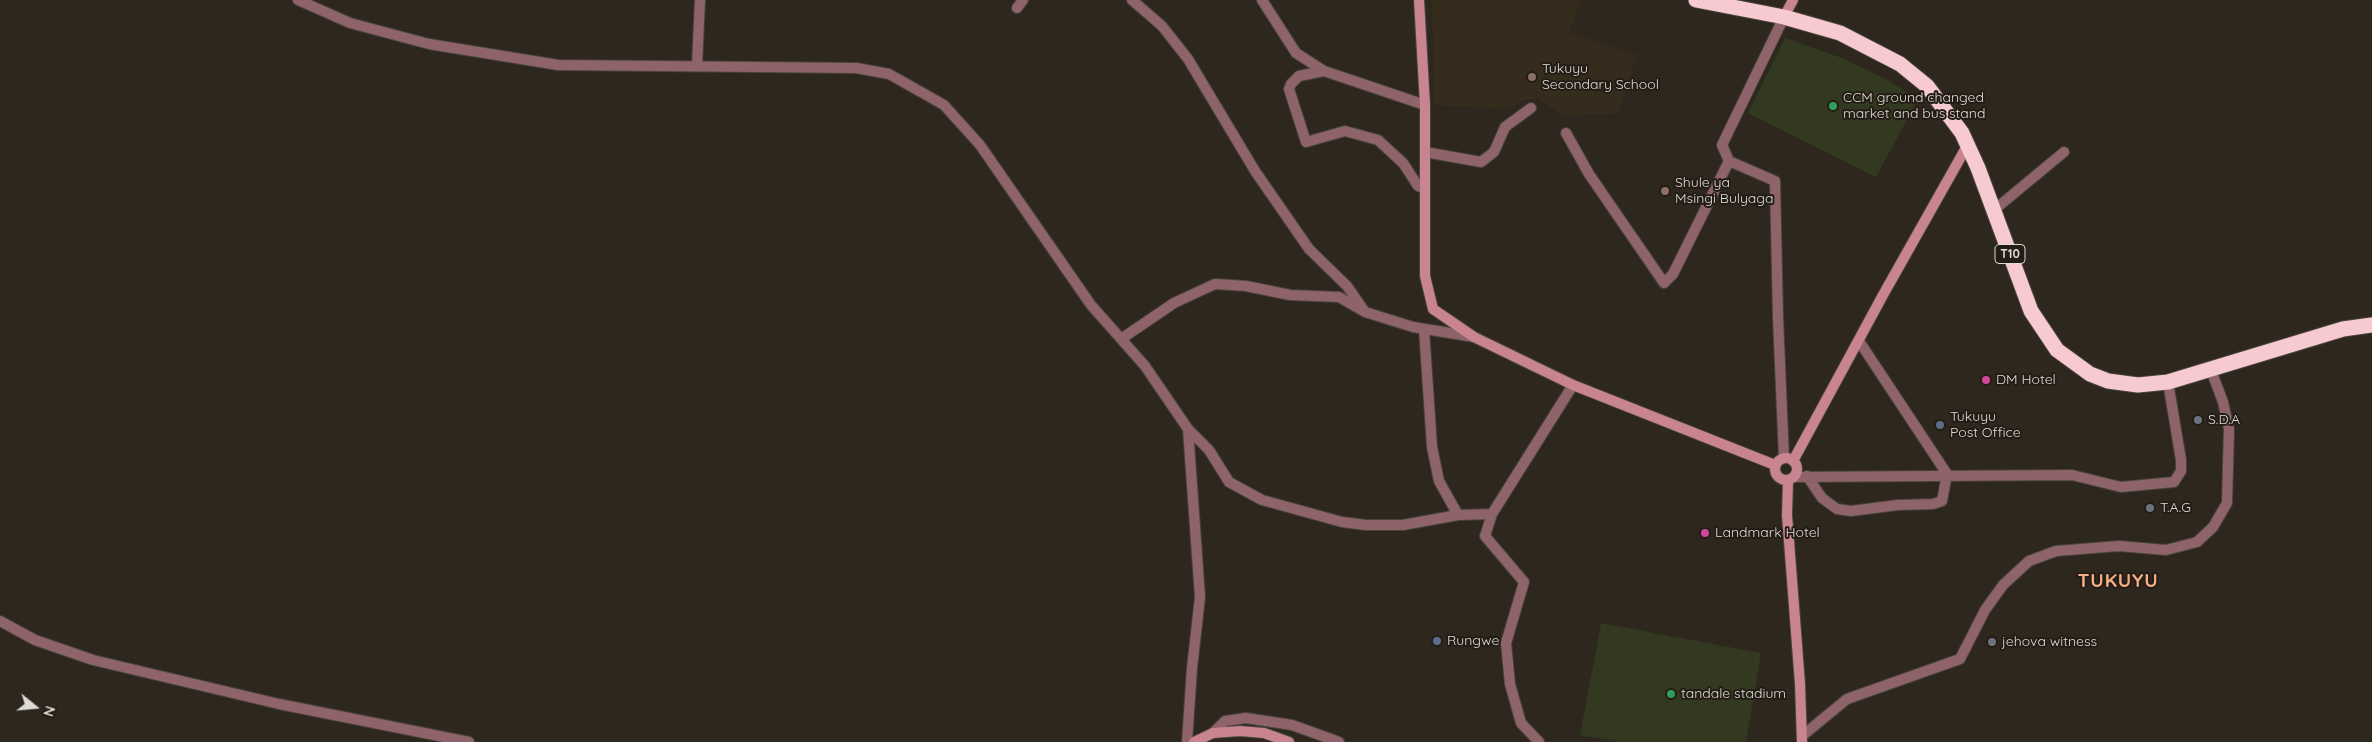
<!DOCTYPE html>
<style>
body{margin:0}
#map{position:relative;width:2372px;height:742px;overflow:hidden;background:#2d271e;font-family:Quicksand,sans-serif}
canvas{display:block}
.north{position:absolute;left:10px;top:682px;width:50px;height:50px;-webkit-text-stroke:4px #231d15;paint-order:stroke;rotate:107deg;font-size:14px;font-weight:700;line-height:20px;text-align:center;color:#dedbd5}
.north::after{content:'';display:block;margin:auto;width:18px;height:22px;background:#dedbd5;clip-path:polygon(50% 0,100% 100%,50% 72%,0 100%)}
</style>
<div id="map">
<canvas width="2372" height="742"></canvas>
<div class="north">N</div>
</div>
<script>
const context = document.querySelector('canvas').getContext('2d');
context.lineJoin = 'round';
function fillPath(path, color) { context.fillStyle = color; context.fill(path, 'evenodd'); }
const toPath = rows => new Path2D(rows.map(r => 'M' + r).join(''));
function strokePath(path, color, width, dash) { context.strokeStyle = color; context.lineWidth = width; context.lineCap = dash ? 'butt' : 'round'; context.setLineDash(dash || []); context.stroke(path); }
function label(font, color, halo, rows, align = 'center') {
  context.font = font + ' Quicksand,sans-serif'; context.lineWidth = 4; context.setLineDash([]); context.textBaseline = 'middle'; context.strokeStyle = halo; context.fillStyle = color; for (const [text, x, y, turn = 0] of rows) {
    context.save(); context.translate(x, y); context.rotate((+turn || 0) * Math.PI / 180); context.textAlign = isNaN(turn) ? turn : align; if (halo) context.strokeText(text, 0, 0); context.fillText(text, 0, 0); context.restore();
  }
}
fillPath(toPath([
 [1432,0,1581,0,1569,32,1637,55,1619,113,1565,116,1538,99,1524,100,1508,109,1434,105]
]), '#352c1d');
fillPath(toPath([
 [1785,38,1842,58,1884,78,1918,99,1876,177,1748,113],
 [1601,623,1761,653,1746,742,1619,742,1580,735]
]), '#333820');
const street = toPath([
 [298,0,350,23,429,44,558,65,856,68,889,74,944,105,980,145,1091,305,1145,366,1188,429,1209,450,1229,482,1262,500,1342,522,1366,525,1403,525,1458,515,1492,514],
 [1132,0,1162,26,1188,59,1255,171,1309,249,1347,286,1365,312],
 [1262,0,1296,53,1324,71,1425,105],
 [1017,8,1023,0],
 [1784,17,1722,145,1729,161,1775,181,1778,318,1784,458],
 [697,65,700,0],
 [1324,71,1299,76,1291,84,1289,89,1306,142,1345,131,1378,140,1403,163,1418,186,1425,189],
 [1566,133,1589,174,1664,283,1673,274,1729,161],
 [1425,152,1481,162,1494,152,1505,127,1531,108],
 [1994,210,2064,152],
 [1424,329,1432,447,1439,481,1458,515],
 [1121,339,1174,303,1215,284,1246,286,1290,295,1339,297,1365,312,1413,327,1474,337],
 [1807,476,1822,498,1837,509,1851,511,1898,505,1933,504,1942,501,1947,474,1859,341],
 [1795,477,2072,475,2121,487,2174,482,2181,471,2181,460,2168,382],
 [0,621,35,640,93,660,279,704,469,742],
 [1213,733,1225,721,1246,718,1292,725,1339,742],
 [1802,736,1847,699,1960,659,1985,610,2003,585,2029,561,2056,551,2119,546,2166,550,2197,542,2213,527,2227,503,2229,429,2223,402,2211,370],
 [1187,742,1192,668,1200,597,1188,429],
 [1539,742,1521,723,1510,684,1506,643,1524,582,1485,536,1492,514,1573,385]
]);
const secondary = toPath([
 [1419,0,1425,105,1425,276,1433,309,1474,337,1573,385,1775,465],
 [1784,17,1793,0],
 '1775 469a11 11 0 1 1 22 0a11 11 0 1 1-22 0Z',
 [1793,461,1883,295,1967,146],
 [1788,481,1787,515,1800,684,1802,742],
 [1194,742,1213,733,1240,731,1264,733,1289,742]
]);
const highway = toPath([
 [1696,0,1784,17,1840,33,1900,64,1927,86,1962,133,1978,168,2031,311,2057,350,2090,374,2108,381,2138,385,2168,382,2343,329,2372,325]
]);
strokePath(street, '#49443b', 12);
strokePath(secondary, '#49443b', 12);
strokePath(highway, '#49443b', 17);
strokePath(street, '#8e636a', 10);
strokePath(secondary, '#c8848f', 10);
strokePath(highway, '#f6cad0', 15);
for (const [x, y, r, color] of [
 [1532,77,5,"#8d6e63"],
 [1833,106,5,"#2e9e5b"],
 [1665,191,5,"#8d6e63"],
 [1986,380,5,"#d1479c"],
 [2198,420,5,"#6b7280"],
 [1940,425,5,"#5c6f8a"],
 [2150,508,5,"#6b7280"],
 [1705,533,5,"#d1479c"],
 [1437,641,5,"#5c6f8a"],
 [1992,642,5,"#6b7280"],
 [1671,694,5,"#2e9e5b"]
]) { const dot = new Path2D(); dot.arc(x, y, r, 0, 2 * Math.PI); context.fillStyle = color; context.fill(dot); strokePath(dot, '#231d15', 2); }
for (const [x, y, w] of [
 [2010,254,30]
]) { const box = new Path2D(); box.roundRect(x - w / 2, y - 9.5, w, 19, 4); context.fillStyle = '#231d15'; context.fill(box); strokePath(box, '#dedbd5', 1); }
label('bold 12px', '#dedbd5', null, [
 ["T10",2010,254]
]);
label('14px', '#dedbd5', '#231d15', [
 ["Tukuyu",1542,69],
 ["Secondary School",1542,85],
 ["CCM ground changed",1843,98],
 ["market and bus stand",1843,114],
 ["Shule ya",1675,183],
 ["Msingi Bulyaga",1675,199],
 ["DM Hotel",1996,380],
 ["Tukuyu",1950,417],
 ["Post Office",1950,433],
 ["S.D.A",2208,420],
 ["T.A.G",2160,508],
 ["Landmark Hotel",1715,533],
 ["Rungwe",1447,641],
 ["jehova witness",2002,642],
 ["tandale stadium",1681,694]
], 'left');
context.letterSpacing = '1px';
label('bold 19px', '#f5ae85', '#231d15', [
 ["TUKUYU",2118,581]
]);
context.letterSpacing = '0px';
</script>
